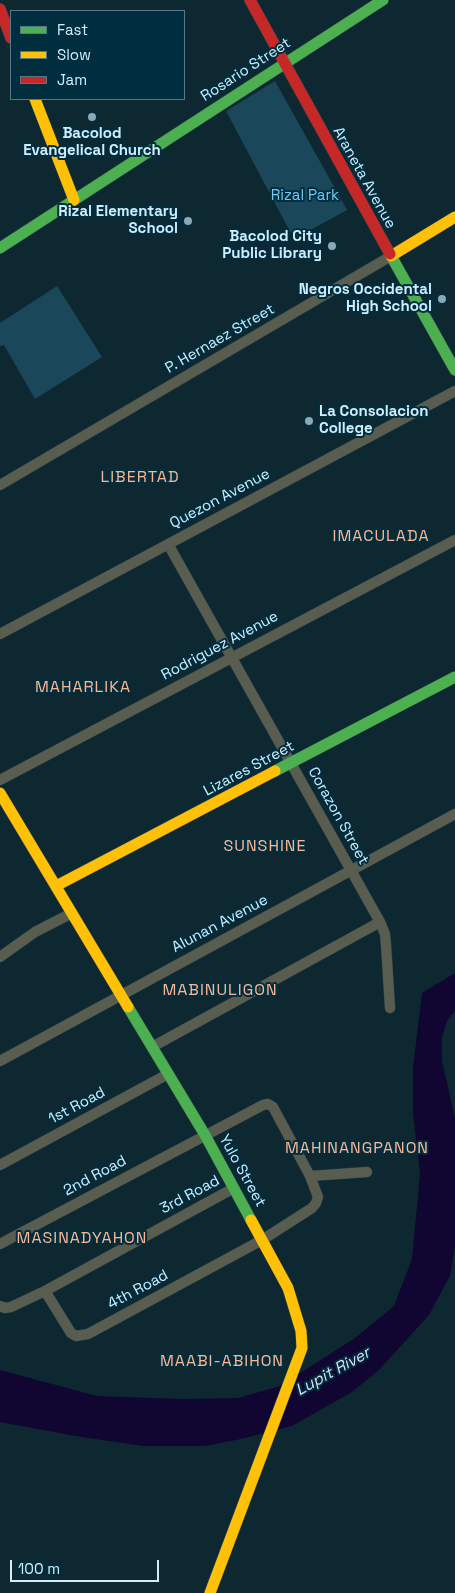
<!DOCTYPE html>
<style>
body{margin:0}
#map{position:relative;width:455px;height:1593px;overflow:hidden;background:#0e2831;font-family:"Space Grotesk",sans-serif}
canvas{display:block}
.legend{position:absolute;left:10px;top:10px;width:175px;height:90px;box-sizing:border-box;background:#002e3f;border:1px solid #547a8a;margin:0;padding:6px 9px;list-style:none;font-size:15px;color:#d1edfb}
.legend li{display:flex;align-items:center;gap:10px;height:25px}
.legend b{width:25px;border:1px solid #547a8a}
.scale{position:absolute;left:10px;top:1560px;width:149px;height:22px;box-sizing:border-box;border:2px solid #d1edfb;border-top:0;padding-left:6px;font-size:15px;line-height:18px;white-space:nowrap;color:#d1edfb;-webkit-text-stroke:4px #002e3f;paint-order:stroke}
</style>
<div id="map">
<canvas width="455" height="1593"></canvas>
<ul class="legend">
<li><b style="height:6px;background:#4caf50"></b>Fast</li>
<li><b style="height:6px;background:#ffc107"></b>Slow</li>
<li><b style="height:6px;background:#c62828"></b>Jam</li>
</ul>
<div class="scale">100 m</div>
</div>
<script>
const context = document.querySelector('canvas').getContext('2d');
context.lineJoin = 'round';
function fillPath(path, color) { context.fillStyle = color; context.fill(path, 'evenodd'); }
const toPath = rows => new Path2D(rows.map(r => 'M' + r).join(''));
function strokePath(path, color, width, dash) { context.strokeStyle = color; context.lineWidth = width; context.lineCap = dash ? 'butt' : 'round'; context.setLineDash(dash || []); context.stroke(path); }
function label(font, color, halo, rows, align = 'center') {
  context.font = font + ' "Space Grotesk",sans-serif'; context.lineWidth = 4; context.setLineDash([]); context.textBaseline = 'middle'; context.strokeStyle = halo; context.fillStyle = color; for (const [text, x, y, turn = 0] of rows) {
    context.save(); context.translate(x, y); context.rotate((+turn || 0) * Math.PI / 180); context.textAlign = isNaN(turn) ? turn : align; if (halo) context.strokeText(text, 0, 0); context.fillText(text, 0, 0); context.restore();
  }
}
fillPath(toPath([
 [275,81,347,210,294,239,226,111],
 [57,286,102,357,35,399,4,345,0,346,0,323]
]), '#1b475a');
fillPath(toPath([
 [455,973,455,1011,447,1021,442,1037,442,1061,455,1118,455,1246,450,1276,429,1315,379,1370,352,1392,292,1426,241,1439,205,1446,143,1446,75,1436,0,1422,0,1370,97,1396,183,1399,238,1398,280,1386,355,1338,394,1306,412,1259,420,1174,413,1113,413,1067,422,993]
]), '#110632');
const street = toPath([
 [0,485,391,256],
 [168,544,380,922,385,934,386,945,390,1008],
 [0,634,455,391],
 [0,780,455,540],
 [0,957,35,932,72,913],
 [152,1047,380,922],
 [0,1061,455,814],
 [0,1165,168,1074],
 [0,1244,263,1105,268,1104,273,1107,310,1176,367,1172],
 [45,1291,71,1333,76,1336,88,1334,262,1240,312,1208,316,1203,318,1197,310,1176],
 [0,1306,5,1308,11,1307,45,1291,234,1188]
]);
const fast = toPath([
 [0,248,383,0],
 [390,254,455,370],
 [275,771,455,677],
 [128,1007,205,1135,251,1220]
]);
const slow = toPath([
 [35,99,74,200],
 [391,256,455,217],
 [0,793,128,1007],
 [56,886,275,771],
 [210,1593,302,1348,301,1331,288,1288,251,1220]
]);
const jam = toPath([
 [250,0,390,254],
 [0,9,11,38]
]);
strokePath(street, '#2c424b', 11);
strokePath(fast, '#2c424b', 12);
strokePath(slow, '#2c424b', 12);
strokePath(jam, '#2c424b', 12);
strokePath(street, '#595d50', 10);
strokePath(fast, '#4caf50', 11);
strokePath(slow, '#ffc107', 11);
strokePath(jam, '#c62828', 11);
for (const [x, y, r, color] of [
 [92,117,5,"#8da8b4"],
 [188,221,5,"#8da8b4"],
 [332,246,5,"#8da8b4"],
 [442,299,5,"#8da8b4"],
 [309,421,5,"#8da8b4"]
]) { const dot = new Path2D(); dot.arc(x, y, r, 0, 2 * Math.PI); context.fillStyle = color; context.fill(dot); strokePath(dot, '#002e3f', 2); }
label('15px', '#d1edfb', '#002e3f', [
 ["Rosario Street",246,70,-33],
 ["Araneta Avenue",364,178,61],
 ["P. Hernaez Street",220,339,-30],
 ["Quezon Avenue",220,499,-28],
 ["Rodriguez Avenue",220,646,-28],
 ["Lizares Street",249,769,-28],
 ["Corazon Street",338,816,61],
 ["Alunan Avenue",220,924,-28],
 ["1st Road",77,1106,-28],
 ["Yulo Street",242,1171,61],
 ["2nd Road",95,1176,-28],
 ["3rd Road",190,1195,-28],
 ["4th Road",138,1290,-28]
]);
label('bold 15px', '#d1edfb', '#002e3f', [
 ["Bacolod",92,134,"center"],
 ["Evangelical Church",92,151,"center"],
 ["Rizal Elementary",178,212],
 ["School",178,229],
 ["Bacolod City",322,237],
 ["Public Library",322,254],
 ["Negros Occidental",432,290],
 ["High School",432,307],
 ["La Consolacion",319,412,"left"],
 ["College",319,429,"left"]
], 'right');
label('15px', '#70cbf4', '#002e3f', [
 ["Rizal Park",305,196]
]);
context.letterSpacing = '1px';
label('16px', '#ffb58f', '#002e3f', [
 ["LIBERTAD",140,478],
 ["IMACULADA",381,537],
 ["MAHARLIKA",83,688],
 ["SUNSHINE",265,847],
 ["MABINULIGON",220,991],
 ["MAHINANGPANON",357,1149],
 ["MASINADYAHON",82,1239],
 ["MAABI-ABIHON",222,1362]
]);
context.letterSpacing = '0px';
label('italic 16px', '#dfdef7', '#002e3f', [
 ["Lupit River",333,1372,-29]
]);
</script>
